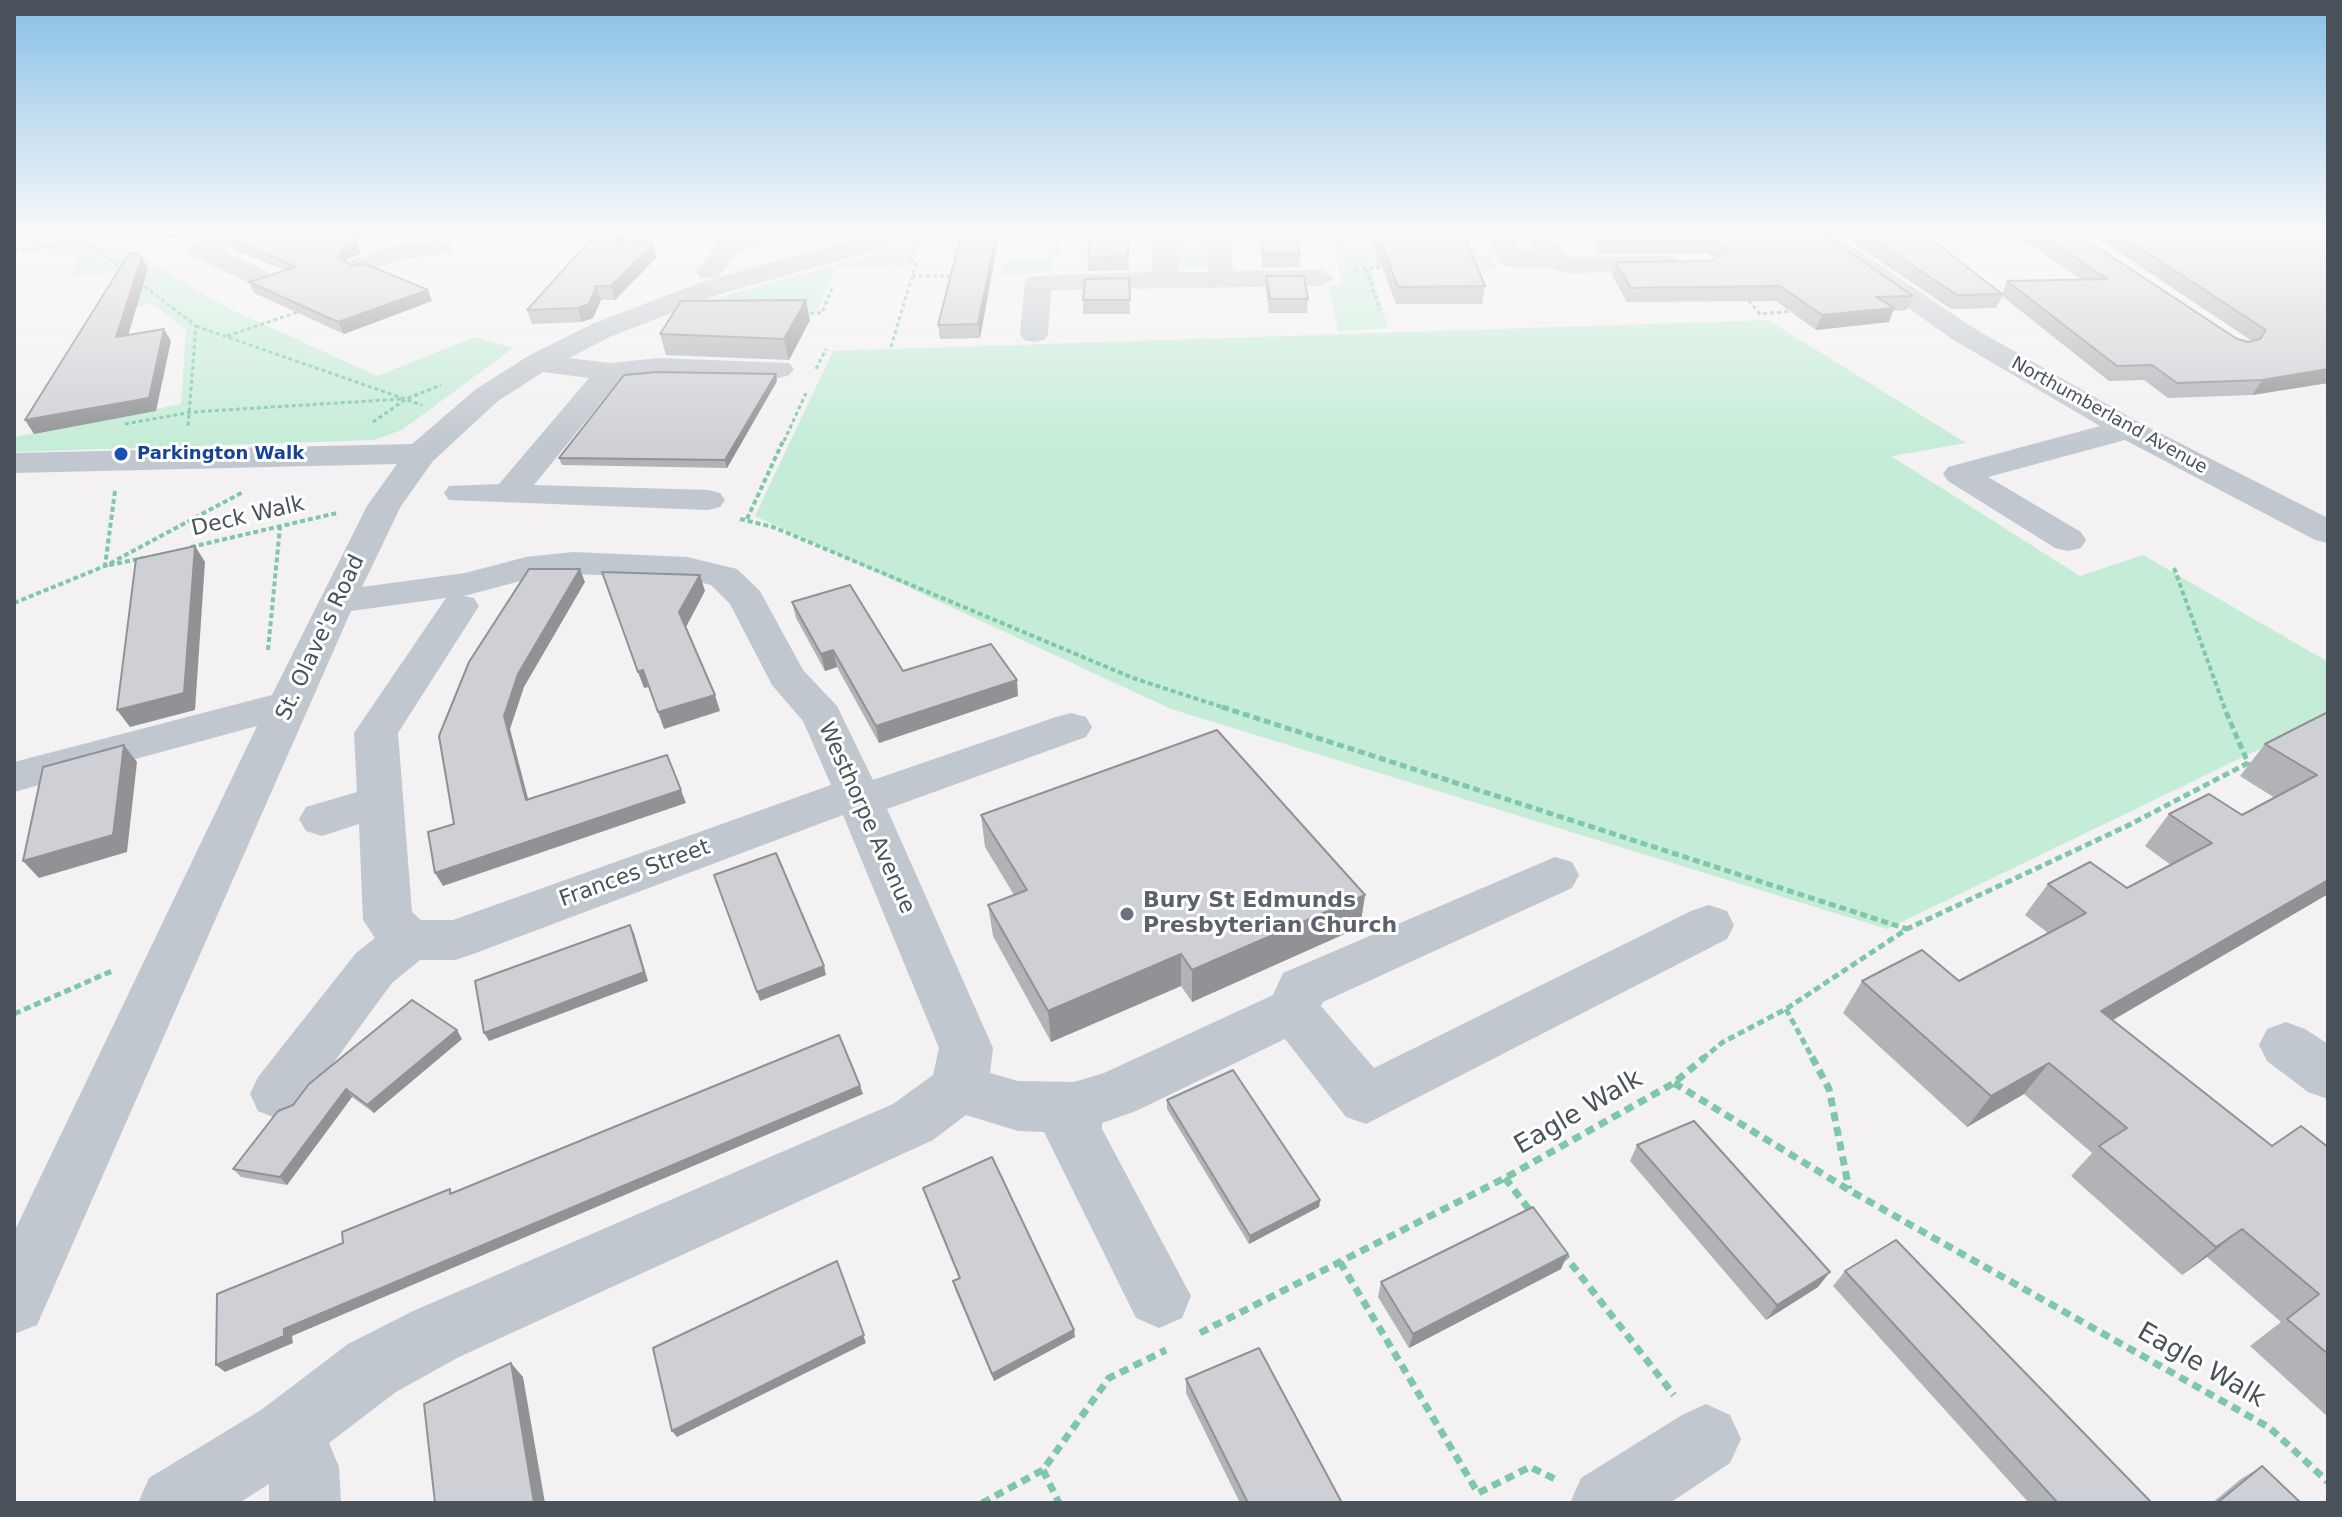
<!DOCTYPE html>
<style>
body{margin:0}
#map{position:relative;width:2342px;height:1517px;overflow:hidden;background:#f3f1f1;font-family:"DejaVu Sans",sans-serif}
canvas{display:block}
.frame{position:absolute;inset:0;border:16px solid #4a525c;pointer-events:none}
</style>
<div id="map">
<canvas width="2342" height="1517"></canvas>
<div class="frame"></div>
</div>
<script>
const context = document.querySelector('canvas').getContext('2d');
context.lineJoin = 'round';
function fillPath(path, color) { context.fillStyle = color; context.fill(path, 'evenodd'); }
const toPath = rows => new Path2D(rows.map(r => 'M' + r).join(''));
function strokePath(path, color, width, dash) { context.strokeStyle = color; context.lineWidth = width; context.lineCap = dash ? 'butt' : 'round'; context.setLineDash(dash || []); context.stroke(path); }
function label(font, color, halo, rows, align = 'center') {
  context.font = font + ' "DejaVu Sans",sans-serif'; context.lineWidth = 6; context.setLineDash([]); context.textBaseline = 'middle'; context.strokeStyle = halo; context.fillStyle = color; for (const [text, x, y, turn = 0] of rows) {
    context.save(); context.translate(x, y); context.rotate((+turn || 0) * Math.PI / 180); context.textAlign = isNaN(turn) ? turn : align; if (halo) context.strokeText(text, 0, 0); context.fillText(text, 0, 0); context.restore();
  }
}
fillPath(toPath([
 [607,235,850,235,846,243,753,265,706,257,591,256]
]), '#fbf8ec');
fillPath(toPath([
 [14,235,116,235,152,263,226,307,377,376,475,337,513,348,402,430,374,440,14,452,14,437,181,404,186,330,152,304,100,313,114,273,72,277,76,256,14,249],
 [918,235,954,235,919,244,911,265,836,268,817,310,681,312,730,294,886,251,878,247],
 [1174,235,1210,235,1213,267,1176,267],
 [1332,235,1370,235,1375,256,1492,256,1498,270,1371,269,1388,328,1338,331,1329,286,1343,285],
 [1004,260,1053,260,1051,273,1001,274],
 [1768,320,1966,443,1891,456,2080,576,2143,555,2328,662,2328,716,1887,929,1171,709,755,516,833,351]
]), '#c4ecd6');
strokePath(toPath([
 [87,235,73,242,95,248,125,271],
 [1334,235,1339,254],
 [1371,235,1380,268],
 [14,252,73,242],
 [1056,254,1058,235],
 [1355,269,1389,268],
 [1366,269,1380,310],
 [912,276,955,276],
 [139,282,196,326,188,427],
 [1744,295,1760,314,1794,311],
 [803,313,822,313,832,288],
 [196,326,422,405],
 [227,336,301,311],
 [891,347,916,263,907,259],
 [816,369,826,349],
 [373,422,406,399,441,385],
 [125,424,192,412,401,399],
 [784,441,806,393]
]), '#7ec7a8', 3, [4, 3]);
strokePath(toPath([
 [115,491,105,566,143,558],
 [740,519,773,527,1133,678,1228,709],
 [747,519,784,439],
 [191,547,337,513],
 [2174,568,2225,709],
 [14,603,105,566,243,492],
 [268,650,280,527]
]), '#7ec7a8', 4, [5, 3]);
strokePath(toPath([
 [1222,707,1907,929],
 [1786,1009,1813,1059],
 [14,1014,112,971],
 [1702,1059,1723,1042,1786,1009,1907,929,2127,826,2248,763,2224,707]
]), '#7ec7a8', 5, [7, 4]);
strokePath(toPath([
 [1812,1057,1829,1089,1849,1189],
 [1674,1083,1849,1190,2270,1428,2328,1482],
 [1505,1178,1531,1212],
 [1562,1252,1674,1395],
 [1340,1262,1478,1493,1530,1467,1557,1480],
 [1200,1333,1505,1178,1674,1083,1705,1057],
 [1043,1470,1059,1503],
 [982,1503,1043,1470,1109,1378,1166,1350]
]), '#7ec7a8', 7, [9, 6]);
fillPath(toPath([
 [222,235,261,235,258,240,221,251,265,270,269,276,265,282,247,282,189,255,185,250,189,245,222,235],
 [632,235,657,235,647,248,638,250,626,243,632,235],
 [734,235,769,235,766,240,738,251,718,278,700,278,696,272,720,241,734,235],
 [869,235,899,235,880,249,717,295,612,336,569,358,610,363,659,358,789,363,794,369,789,375,779,378,659,376,619,380,534,485,708,490,720,493,725,500,720,507,708,510,449,500,444,493,449,486,499,484,589,378,543,372,498,401,433,461,401,506,362,587,465,573,526,557,573,552,687,557,737,569,760,591,803,670,837,706,873,780,1056,717,1071,713,1086,717,1092,727,1086,737,887,809,993,1048,990,1073,1018,1081,1074,1082,1104,1073,1273,995,1283,973,1555,857,1572,862,1579,875,1572,888,1323,1002,1321,1006,1374,1068,1691,911,1709,905,1727,911,1734,925,1727,939,1366,1124,1346,1117,1285,1039,1136,1111,1102,1123,1102,1129,1191,1296,1182,1318,1159,1328,1136,1318,1044,1132,1018,1131,966,1115,933,1140,459,1357,396,1392,329,1443,339,1467,341,1503,269,1503,269,1484,239,1503,138,1503,149,1478,261,1410,348,1344,413,1311,893,1104,933,1075,939,1048,843,815,473,954,455,960,420,960,392,983,298,1111,278,1119,258,1111,250,1094,258,1077,356,953,375,938,363,920,359,824,322,836,306,831,299,819,306,807,357,792,354,733,446,598,351,611,37,1325,14,1334,14,1232,257,726,14,792,14,762,272,695,367,506,397,464,14,473,14,453,412,444,476,389,528,356,592,324,699,283,869,235],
 [573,574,687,579,711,585,730,604,772,685,803,721,831,785,453,920,421,920,412,912,398,733,479,606,474,598,464,596,528,579,573,574],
 [1154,235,1178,235,1178,272,1208,272,1206,235,1230,235,1233,271,1321,270,1334,278,1321,286,1051,290,1048,334,1044,340,1034,342,1024,340,1020,334,1025,282,1029,276,1152,272,1154,235],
 [1487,235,1511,235,1519,251,1536,251,1526,235,1550,235,1569,257,1674,256,1687,264,1674,272,1564,273,1549,267,1510,267,1501,264,1487,235],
 [1806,235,1835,235,1972,327,2140,423,2328,518,2328,543,2315,540,2125,440,1988,477,2081,532,2086,540,2081,548,2068,551,2055,548,1948,481,1943,474,1948,467,2100,426,1952,339,1806,235],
 [440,240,449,243,453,248,449,253,403,259,358,274,345,266,349,261,390,247,440,240],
 [2286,1022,2305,1029,2328,1044,2328,1099,2308,1092,2267,1061,2259,1045,2267,1029,2286,1022],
 [1706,1404,1730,1415,1741,1439,1730,1463,1670,1503,1570,1503,1581,1478,1682,1415,1706,1404]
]), '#c0c7ce');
fillPath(toPath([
 [244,235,357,235,360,254,347,259,346,262,432,301,344,334,254,293,249,282,284,270,235,250,230,239],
 [1128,235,1129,270,1088,271,1088,258],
 [1258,235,1296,235,1300,254,1299,267,1263,268],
 [1370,235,1464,235,1485,286,1482,304,1396,304],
 [1588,235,1825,235,1913,296,1907,310,1893,311,1889,322,1816,330,1776,301,1627,302,1612,276,1615,262,1711,261,1715,258,1707,253,1599,254],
 [1841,235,1926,235,2002,294,2007,281,2080,279,2016,235,2079,235,2237,339,2248,342,2252,341,2093,235,2321,235,2328,239,2328,383,2252,395,2168,398,2144,380,2109,381,2002,296,1996,308,1951,309],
 [624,244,657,257,615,300,601,300,593,318,582,322,532,324,527,310],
 [997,246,980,338,940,339,938,325],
 [1266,276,1308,299,1307,313,1269,313,1266,290],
 [1129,278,1130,314,1083,314,1083,300],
 [810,320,789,360,666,355,660,334],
 [777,381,727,468,562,465,559,458],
 [792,602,903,671,1018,696,879,743,837,667,825,671,796,618],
 [2328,712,2328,894,2113,1020,2272,1146,2328,1147,2328,1417,2250,1346,2281,1322,2207,1257,2182,1275,2071,1176,2092,1153,2024,1094,1967,1127,1843,1013,1862,981,1959,981,2048,933,2025,915,2048,884,2127,888,2171,865,2145,846,2169,814,2242,815,2275,798,2240,776,2265,744],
 [981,815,1365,895,1360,927,1192,1002,1181,986,1051,1042,993,936,988,905,1014,895,985,847],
 [462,1039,374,1113,352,1097,287,1185,241,1177,233,1169,278,1111],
 [1167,1100,1320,1200,1319,1207,1249,1244,1167,1109],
 [1637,1145,1818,1287,1766,1320,1630,1161],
 [923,1188,1075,1337,994,1381,955,1289,953,1281,959,1278],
 [1561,1269,1409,1348,1378,1297,1381,1282],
 [1845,1271,2148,1503,2029,1503,1833,1286],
 [1186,1379,1342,1503,1240,1503,1186,1393],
 [2262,1466,2301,1503,2212,1503,2241,1479]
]), '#b1b3b7');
fillPath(toPath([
 [162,235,185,235,164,239],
 [354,235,357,235,360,254,347,259,343,269,339,258,342,248],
 [618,235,627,235,618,257,615,244],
 [996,235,997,246,980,338,978,324],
 [653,244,657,257,615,300,611,286],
 [142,257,148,269,124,349,116,337],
 [596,286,601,300,593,318,582,322,578,308],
 [428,290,432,301,344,334,338,322],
 [806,300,810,320,789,360,784,339],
 [1894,308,1889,322,1816,330,1822,315],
 [164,329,171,341,156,411,34,434,25,420],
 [2328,369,2328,383,2252,395,2262,380],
 [776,374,777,381,727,468,725,460],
 [195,546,205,562,195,710,130,727,117,710],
 [580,569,585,582,524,687,510,729,532,814,526,800,504,716,518,674],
 [700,575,705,591,685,629,679,612],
 [833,650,837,667,825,671,821,654],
 [643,670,649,687,644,688,638,672],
 [1017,680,1018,696,879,743,876,726],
 [715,695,720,711,664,729,658,712],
 [124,745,137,762,127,852,39,878,23,861],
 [681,790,686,803,443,886,435,873],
 [2328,880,2328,894,2075,1042,2101,1011],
 [1365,895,1360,927,1192,1002,1192,970],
 [630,925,634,933,648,981,489,1041,484,1033],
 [1181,954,1181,986,1051,1042,1048,1011],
 [824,966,826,975,760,1001,757,992],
 [457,1030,462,1039,374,1113,367,1105],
 [2049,1063,2024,1094,1967,1127,1991,1096],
 [860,1086,863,1094,292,1336,293,1343,225,1372,216,1365,284,1329],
 [346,1089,352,1097,287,1185,280,1177],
 [1320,1200,1319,1207,1249,1244,1250,1236],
 [2242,1229,2207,1257,2182,1275,2216,1247],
 [1568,1254,1561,1269,1409,1348,1413,1334],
 [837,1261,866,1343,677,1437,672,1431],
 [1830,1272,1818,1287,1766,1320,1777,1305],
 [1074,1330,1075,1337,994,1381,992,1374],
 [511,1363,523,1377,545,1503,534,1503]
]), '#909295');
const building = toPath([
 [244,235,354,235,355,243,342,248,339,258,352,266,363,263,428,290,338,322,249,282,296,267,230,239,244,235],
 [595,235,618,235,615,244,653,244,611,286,596,286,589,304,578,308,527,310,595,235],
 [961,235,996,235,978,324,938,325,961,235],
 [1090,235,1128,235,1128,256,1088,258,1090,235],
 [1261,235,1296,235,1300,254,1263,254,1261,235],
 [1378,235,1464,235,1485,286,1398,287,1378,235],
 [1599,235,1825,235,1913,296,1876,297,1894,308,1822,315,1780,286,1631,288,1615,262,1711,261,1727,249,1711,239,1602,240,1599,235],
 [1866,235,1926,235,2002,294,1957,295,1866,235],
 [2042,235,2079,235,2237,339,2248,342,2260,339,2266,330,2120,235,2321,235,2328,239,2328,369,2262,380,2177,383,2152,365,2117,366,2007,281,2107,279,2042,235],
 [130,252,142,257,116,337,164,329,149,398,25,420,130,252],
 [1266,276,1304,276,1308,299,1270,299,1266,276],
 [1129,278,1130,300,1083,300,1085,279,1129,278],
 [806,300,784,339,660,334,681,301,806,300],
 [657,372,776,374,725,460,559,458,624,375,657,372],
 [195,546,184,693,117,710,136,559,195,546],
 [529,569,580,569,518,674,504,716,526,800,667,755,681,790,435,873,428,832,454,824,439,736,469,662,529,569],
 [602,572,700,575,679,612,715,695,658,712,643,670,638,672,602,572],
 [850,585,903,671,991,644,1017,680,876,726,833,650,821,654,792,602,850,585],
 [2328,712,2328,880,2101,1011,2272,1146,2301,1126,2328,1147,2328,1354,2287,1319,2319,1294,2242,1229,2216,1247,2099,1146,2127,1128,2049,1063,1991,1096,1862,981,1922,950,1959,981,2086,913,2048,884,2090,862,2127,888,2212,843,2169,814,2209,794,2242,815,2317,775,2265,744,2328,712],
 [1217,730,1365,895,1192,970,1181,954,1048,1011,988,905,1027,890,981,815,1217,730],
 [124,745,113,835,23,861,43,767,124,745],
 [776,853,824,966,757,992,714,875,776,853],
 [630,925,644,972,484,1033,475,981,630,925],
 [412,1000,457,1030,367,1105,346,1089,280,1177,233,1169,278,1111,293,1105,309,1084,412,1000],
 [839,1035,860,1086,284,1329,284,1336,216,1365,217,1294,343,1243,342,1232,450,1189,450,1194,839,1035],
 [1233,1070,1320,1200,1250,1236,1167,1100,1233,1070],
 [1694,1121,1830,1272,1777,1305,1637,1145,1694,1121],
 [992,1157,1074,1330,992,1374,953,1281,960,1278,923,1188,992,1157],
 [1533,1207,1568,1254,1413,1334,1381,1282,1533,1207],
 [1896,1240,2150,1501,2148,1503,2058,1503,1845,1271,1896,1240],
 [837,1261,864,1335,672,1431,653,1348,837,1261],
 [1259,1348,1342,1503,1248,1503,1186,1379,1259,1348],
 [511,1363,534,1503,435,1503,424,1404,511,1363],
 [2262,1466,2301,1503,2217,1503,2262,1466]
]);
fillPath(building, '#ced0d5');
strokePath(building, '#909295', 2);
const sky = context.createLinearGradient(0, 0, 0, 448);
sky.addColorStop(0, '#87bfe7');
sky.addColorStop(0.52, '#faf9f9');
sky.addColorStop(1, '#faf9f900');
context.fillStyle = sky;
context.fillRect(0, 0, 2342, 448);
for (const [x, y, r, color] of [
 [121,454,8,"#1a4fb4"],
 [1127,914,8,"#6b7280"]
]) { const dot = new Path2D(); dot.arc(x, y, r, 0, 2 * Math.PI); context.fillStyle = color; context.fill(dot); strokePath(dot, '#fff', 3); }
label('18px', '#4a525c', '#fff', [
 ["Northumberland Avenue",2109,416,29]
]);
label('bold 18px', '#164399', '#fff', [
 ["Parkington Walk",137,454]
], 'left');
label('22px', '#4a525c', '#fff', [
 ["Deck Walk",248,517,-13],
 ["St. Olave's Road",321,638,-65],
 ["Westhorpe Avenue",866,818,66],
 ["Frances Street",635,874,-20]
]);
label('bold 22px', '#5b616d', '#fff', [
 ["Bury St Edmunds",1143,901],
 ["Presbyterian Church",1143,926]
], 'left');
label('26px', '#4a525c', '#fff', [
 ["Eagle Walk",1579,1113,-30],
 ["Eagle Walk",2201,1366,30]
]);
</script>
